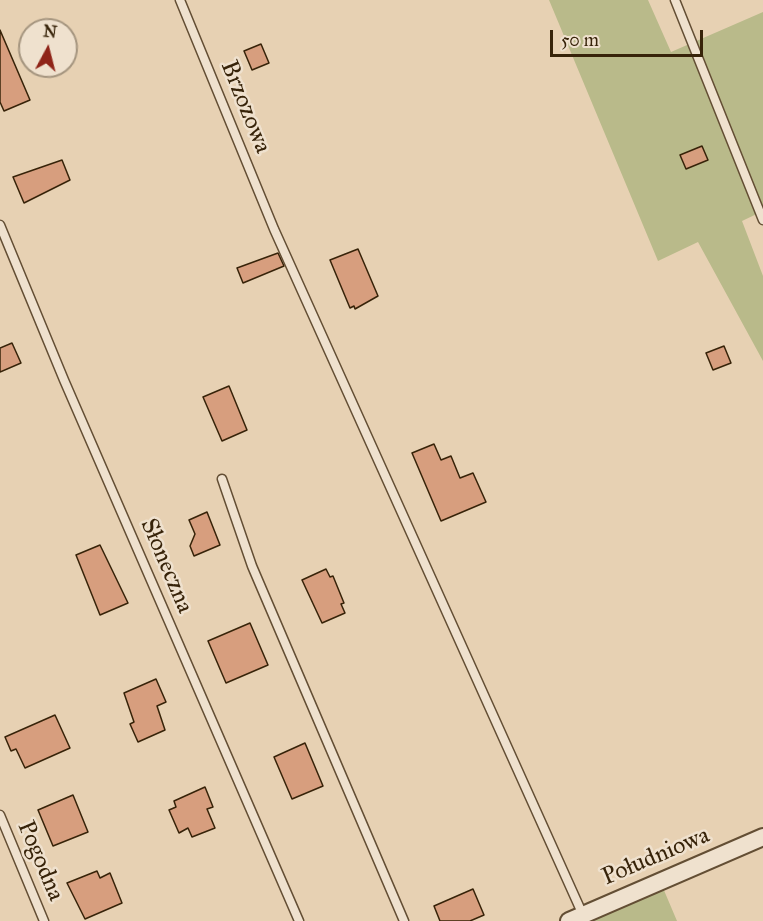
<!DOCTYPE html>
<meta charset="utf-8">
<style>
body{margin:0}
#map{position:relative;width:763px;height:921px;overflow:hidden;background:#e7d1b3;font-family:"IM FELL Great Primer",serif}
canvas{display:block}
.north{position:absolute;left:18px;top:18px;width:60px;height:60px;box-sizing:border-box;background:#efe1ce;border:2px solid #a5957f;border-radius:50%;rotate:7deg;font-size:16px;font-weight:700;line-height:24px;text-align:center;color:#372309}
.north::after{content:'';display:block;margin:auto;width:21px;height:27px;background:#8f2418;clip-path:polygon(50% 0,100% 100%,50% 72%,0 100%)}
.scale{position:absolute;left:550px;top:30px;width:153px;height:27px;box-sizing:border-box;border:3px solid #372309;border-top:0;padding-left:8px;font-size:18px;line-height:21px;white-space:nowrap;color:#372309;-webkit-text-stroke:4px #efe1ce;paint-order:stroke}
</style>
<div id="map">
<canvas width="763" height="921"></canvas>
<div class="north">N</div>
<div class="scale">50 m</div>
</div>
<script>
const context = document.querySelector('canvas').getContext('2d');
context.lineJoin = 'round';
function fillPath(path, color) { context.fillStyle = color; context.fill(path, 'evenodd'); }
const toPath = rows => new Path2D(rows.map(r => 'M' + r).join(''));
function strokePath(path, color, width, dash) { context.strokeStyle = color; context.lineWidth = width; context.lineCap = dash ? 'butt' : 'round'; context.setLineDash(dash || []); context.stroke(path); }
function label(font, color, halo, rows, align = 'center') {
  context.font = font + ' "IM FELL Great Primer",serif'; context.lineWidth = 5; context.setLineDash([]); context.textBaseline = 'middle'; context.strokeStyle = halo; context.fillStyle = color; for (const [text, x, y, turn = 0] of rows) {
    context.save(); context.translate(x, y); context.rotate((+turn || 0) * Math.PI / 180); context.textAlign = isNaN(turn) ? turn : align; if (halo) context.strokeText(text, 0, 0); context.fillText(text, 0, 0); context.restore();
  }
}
fillPath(toPath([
 [549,0,648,0,671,52,763,12,763,211,742,221,763,276,763,361,698,242,658,261],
 [663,888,677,921,588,921]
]), '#b9ba8a');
const building = toPath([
 [0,30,30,100,4,111,0,102,0,30],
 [261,44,269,63,252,70,244,51,261,44],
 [702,146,708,160,686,169,680,155,702,146],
 [62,160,70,180,24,203,13,177,62,160],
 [358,249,378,296,355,309,354,306,350,308,330,260,358,249],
 [278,253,284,266,243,283,237,268,278,253],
 [12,343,21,363,0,372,0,348,12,343],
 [724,346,731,363,713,370,706,353,724,346],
 [229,386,247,430,222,441,203,397,229,386],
 [434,444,441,460,451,456,460,478,473,473,486,502,441,521,412,453,434,444],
 [207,512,220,545,194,556,190,546,195,534,189,520,207,512],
 [100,545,128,603,100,615,76,555,100,545],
 [326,569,330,577,333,576,344,603,341,604,345,613,322,623,302,580,326,569],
 [250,623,268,665,226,683,208,641,250,623],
 [156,679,166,702,157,706,165,730,138,742,130,724,134,722,124,693,156,679],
 [55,715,70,748,25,768,16,749,11,751,5,737,55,715],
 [305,743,323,786,292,799,274,757,305,743],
 [205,787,213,807,207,809,215,828,192,837,188,828,179,833,169,810,176,807,174,801,205,787],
 [73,795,88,832,53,846,38,810,73,795],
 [97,871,100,878,110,873,122,903,85,919,67,883,97,871],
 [473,889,484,915,470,921,440,921,434,906,473,889]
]);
fillPath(building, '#d79e7e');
strokePath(building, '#372309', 1.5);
const service = toPath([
 [180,0,274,229,583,915],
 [675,0,763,220],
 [0,225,64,380,299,921],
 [222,479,252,566,404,921],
 [0,815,44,921]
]);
const minor = toPath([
 [569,921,763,837]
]);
strokePath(service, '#634e34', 11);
strokePath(minor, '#634e34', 20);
strokePath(service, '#efe1ce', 8);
strokePath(minor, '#efe1ce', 16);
label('24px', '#372309', '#efe1ce', [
 ["Brzozowa",245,107,68],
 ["Słoneczna",166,566,67],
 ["Południowa",656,857,-23],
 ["Pogodna",40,861,67]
]);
</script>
